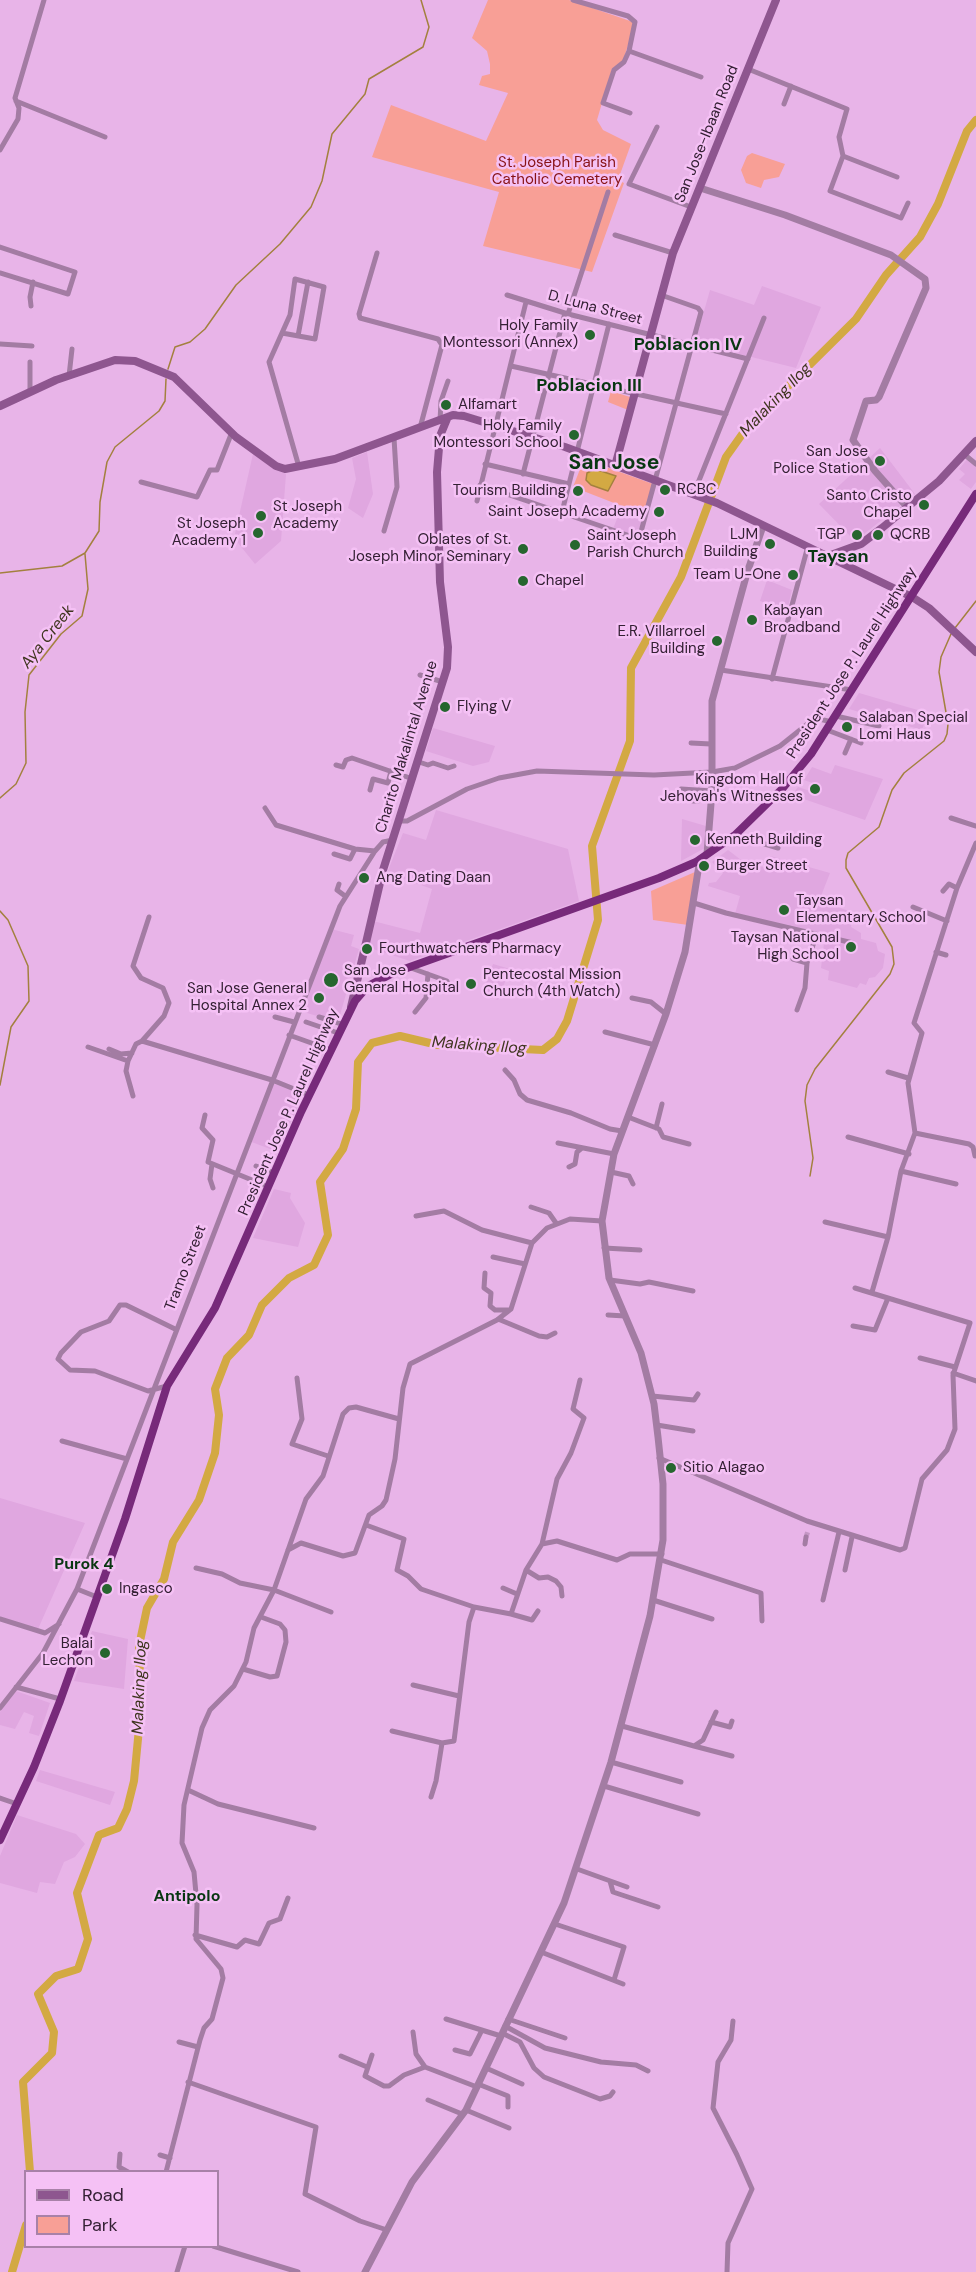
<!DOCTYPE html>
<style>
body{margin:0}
#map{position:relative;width:976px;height:2272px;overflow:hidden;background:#e8b4e8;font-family:"DM Sans",sans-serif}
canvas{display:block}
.legend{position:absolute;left:24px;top:2170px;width:195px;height:78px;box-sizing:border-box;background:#f5c1f5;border:2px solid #a881a8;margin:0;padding:8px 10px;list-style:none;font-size:18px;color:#342034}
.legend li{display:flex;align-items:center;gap:12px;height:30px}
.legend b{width:30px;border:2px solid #a881a8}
</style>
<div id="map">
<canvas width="976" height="2272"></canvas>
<ul class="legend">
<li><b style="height:8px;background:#8e568f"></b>Road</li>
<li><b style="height:16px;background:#f89f96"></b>Park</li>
</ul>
</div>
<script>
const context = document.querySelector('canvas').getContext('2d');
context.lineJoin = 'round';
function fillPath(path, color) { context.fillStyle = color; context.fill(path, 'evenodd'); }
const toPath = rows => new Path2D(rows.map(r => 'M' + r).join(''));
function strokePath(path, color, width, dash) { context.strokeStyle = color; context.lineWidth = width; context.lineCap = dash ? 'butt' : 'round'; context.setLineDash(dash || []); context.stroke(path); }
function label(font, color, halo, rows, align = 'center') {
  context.font = font + ' "DM Sans",sans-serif'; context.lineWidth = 5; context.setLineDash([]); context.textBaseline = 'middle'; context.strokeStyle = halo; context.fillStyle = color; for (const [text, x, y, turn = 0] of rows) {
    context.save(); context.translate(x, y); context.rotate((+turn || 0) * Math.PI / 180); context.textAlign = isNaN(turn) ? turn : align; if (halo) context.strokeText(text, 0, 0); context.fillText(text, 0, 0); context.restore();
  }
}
fillPath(toPath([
 [762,286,821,307,796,368,695,343,710,290,754,305],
 [880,448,915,494,855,541,819,504],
 [367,452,373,494,363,518,348,508,356,479,352,458],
 [253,454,286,474,281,541,255,564,234,538],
 [969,457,976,462,976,482,971,489,959,480,965,474,959,469],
 [622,506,645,515,636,536,613,529],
 [767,580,792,590,787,611,760,601],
 [859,693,928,713,922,730,849,709],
 [433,728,495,746,489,762,473,766,426,751],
 [835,765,883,779,865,820,792,795,798,787,819,794,821,786,804,780,812,767,831,774],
 [436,810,568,849,579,901,410,961,370,948,371,943,368,942,373,921,420,933,432,889,387,873,403,833,426,840],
 [682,819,706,826,705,848,681,861],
 [728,850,749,866,766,867,770,856,830,873,821,896,831,900,833,906,853,912,851,927,861,933,861,939,876,943,878,951,885,954,883,968,875,977,869,978,866,985,860,983,857,988,828,980,829,971,821,968,825,936,735,914,740,896,708,886,709,883,716,882,723,873,712,862],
 [331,929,354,935,351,946,359,949,338,1022,300,1011],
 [493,964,510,969,498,1000,482,994],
 [272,1083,303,1094,278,1152,249,1141],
 [274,1189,291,1193,290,1198,305,1223,298,1247,253,1238],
 [0,1498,85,1523,38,1629,0,1618],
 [92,1631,128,1639,124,1689,74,1681],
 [16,1691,50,1703,39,1736,29,1733,34,1716,24,1712,15,1729,0,1725,0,1712],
 [40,1770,115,1792,110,1805,36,1781],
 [17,1815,76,1834,85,1844,75,1857,64,1862,55,1884,40,1882,37,1893,0,1883,0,1856]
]), '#e0a7e0');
fillPath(toPath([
 [488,0,569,0,633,22,634,26,623,61,612,69,597,120,603,130,631,144,618,180,624,183,592,272,483,246,499,192,372,157,391,105,486,141,508,93,479,85,482,76,490,74,490,64,487,51,472,38],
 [752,153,785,164,779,177,764,180,761,188,746,183,741,170,747,156],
 [611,391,630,397,628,410,608,402],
 [584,459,653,484,645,515,573,487],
 [695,872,688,925,653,920,651,891]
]), '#f89f96');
const water = toPath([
 [595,469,616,476,608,491,591,485,586,480,587,473,595,469]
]);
fillPath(water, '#d3a943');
strokePath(water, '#a3803e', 1.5);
strokePath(toPath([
 [168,369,175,347,190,342,205,329,236,285,280,244,311,207,322,181,332,134,365,94,369,79,423,47,429,27,421,0],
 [0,573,62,566,85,553,99,531,100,502,107,462,115,447,159,411,165,401,166,379],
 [955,628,976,601],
 [0,798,16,784,26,763,25,712,29,675,61,634,82,616,88,589,85,554],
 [0,911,8,920,28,966,29,1001,11,1027,0,1085],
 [810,1176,813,1158,805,1101,807,1085,815,1069,890,974,894,964,892,947,846,868,846,860,848,853,879,827,892,790,904,773,944,741,947,734,948,724,939,672,941,657,951,634]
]), '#a3803e', 1.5);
strokePath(toPath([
 [30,2172,23,2082,52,2053,54,2032,38,1994,56,1976,78,1969,88,1939,77,1893,99,1835,118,1828,127,1809,134,1781,141,1707,139,1646,147,1608,164,1579,173,1542,199,1500,215,1453,219,1415,215,1389,227,1358,249,1335,262,1305,289,1278,314,1265,328,1235,320,1182,343,1149,356,1109,358,1062,372,1043,400,1036,438,1045,543,1050,557,1039,567,1021,598,920,592,846,630,741,631,668,681,577,726,457,748,426,856,319,886,275,920,237,938,204,967,131,976,120],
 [12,2272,26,2225]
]), '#d3a943', 8);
strokePath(toPath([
 [806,1537,808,1531]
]), '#c496c4', 5, [5, 2.5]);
strokePath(toPath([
 [573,0,628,16,635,22,629,51,624,62,614,70,603,103,630,113],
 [629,51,701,77],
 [748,69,847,109,839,137,843,156,830,191,901,218,908,203],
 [16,101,105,137],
 [784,104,791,86],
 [657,127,629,184,691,207],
 [0,150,18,119,19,108,15,98,44,0],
 [843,156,897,177],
 [615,235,673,253],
 [0,247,75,272,68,294,0,273],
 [377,253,359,314,360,318,438,339,442,345,420,428],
 [507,295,568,314,748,359],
 [31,306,30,297,33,282],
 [568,314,608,192],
 [282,333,315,339,324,287,295,279,290,315,269,362,299,467],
 [298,336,308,282],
 [0,344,32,346],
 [30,362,30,391],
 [511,366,726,414],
 [69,376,72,349],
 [440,421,441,401,448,381],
 [965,455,976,464],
 [485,464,569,484],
 [523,474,565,313],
 [141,482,197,497,210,470,217,470,232,432],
 [480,485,639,539,701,312,698,308,661,295],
 [694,493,764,318],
 [477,501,526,302],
 [562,512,609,324],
 [384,531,397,487,394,438],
 [721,670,852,690],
 [420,675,443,682],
 [772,679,808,546],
 [836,716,879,726],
 [827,730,861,743],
 [691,743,711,744],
 [845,753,851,739],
 [419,762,428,765,433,763,448,768,454,766],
 [336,765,343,767,346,760,352,758,413,779],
 [681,789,712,791],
 [370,790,373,779,388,783,391,771],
 [693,801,698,801,699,790],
 [265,808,276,825,355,849,375,851],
 [951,818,976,826],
 [399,821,407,821,467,789,499,778,537,771,654,775,712,772,735,768,780,746,815,718,832,722],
 [735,835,778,848],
 [334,854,350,859,355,849],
 [339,884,337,890,345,896],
 [943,891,949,884,957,888],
 [694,903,726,913,853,943],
 [913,907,947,921],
 [936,952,946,955],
 [793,959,807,963],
 [411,968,447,981,449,989],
 [632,998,651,1002,666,1014],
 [797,1010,805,988,807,963,816,936],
 [415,1012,426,998,428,974],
 [275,1017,294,1022],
 [319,1017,342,1024],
 [306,1022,338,1033],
 [605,1032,655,1045],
 [289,1035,331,1050],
 [142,1041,164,1016,169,1003,163,988,141,978,133,966,149,917],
 [88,1047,128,1061],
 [109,1049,121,1054,132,1053],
 [505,1070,514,1080,520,1094,527,1100,571,1113,610,1129,622,1131],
 [888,1072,908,1078],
 [133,1096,126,1071,128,1061,136,1044,142,1041,272,1080,309,1095],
 [205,1115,202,1128,213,1140,208,1162,269,1187],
 [628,1117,659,1129,663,1137,689,1144],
 [656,1128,662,1104],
 [915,1133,969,1144,973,1147,975,1156],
 [848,1137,909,1154],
 [558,1143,614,1154],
 [212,1164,210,1179,213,1188],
 [256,1166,275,1173],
 [569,1167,575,1164,577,1152,582,1148],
 [901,1171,956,1184],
 [611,1172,629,1176,633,1184],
 [531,1207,549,1213,556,1223],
 [416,1216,444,1211,482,1230,532,1243],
 [825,1222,888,1237],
 [604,1248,640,1250],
 [493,1257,525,1264],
 [485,1273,484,1288,491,1293,490,1306,495,1310,509,1310],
 [610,1280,640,1284,649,1282,693,1291],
 [872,1292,888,1237,901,1171,915,1133,908,1083,922,1033,914,1023,957,888,976,843],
 [608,1315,625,1316],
 [498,1319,539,1336,547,1337,555,1333],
 [853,1326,875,1330,888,1298],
 [920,1358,955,1367],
 [953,1373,976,1381],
 [297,1378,302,1419,292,1444,328,1456],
 [167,1386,148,1391,95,1371,70,1370,58,1359,61,1353,81,1332,109,1321,120,1305,126,1305,175,1329],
 [652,1396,694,1400,698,1394],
 [657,1425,693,1431],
 [62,1441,127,1459],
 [659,1458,807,1521,900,1550,905,1548,922,1479,947,1450,955,1429,953,1375,970,1323,855,1288],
 [366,1525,404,1539,397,1570,408,1576,421,1589,474,1607,511,1614,526,1570,542,1544,557,1479,571,1453,584,1418,573,1409,580,1380],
 [542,1544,557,1541,617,1560,630,1554,662,1554],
 [805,1544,806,1537],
 [288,1550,301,1543,343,1556,355,1553,369,1515,382,1506,386,1500,395,1459,403,1388,410,1364,497,1320,511,1309,532,1243,547,1228,570,1219,602,1221],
 [661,1560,761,1593,762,1621],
 [196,1568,222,1574,240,1583,274,1590,331,1612],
 [526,1570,539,1578,548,1577,556,1581,561,1587,562,1596],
 [845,1570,852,1537],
 [503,1588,517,1594],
 [77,1589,97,1597],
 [653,1600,712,1619],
 [823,1600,839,1532],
 [511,1614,532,1620,538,1611],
 [0,1619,45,1633,59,1624],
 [243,1669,270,1677,277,1676,286,1642,285,1630,280,1624,261,1617],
 [413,1685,459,1696],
 [16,1687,60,1699],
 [0,1708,43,1653,77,1589,340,906,375,851,383,842,393,840],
 [711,1722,730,1727,732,1721],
 [622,1726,694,1746,703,1740,716,1712],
 [392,1731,442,1743,454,1741,469,1622,474,1607],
 [694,1746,732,1756],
 [611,1762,681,1782],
 [604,1786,698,1814],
 [188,1790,218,1804,314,1828],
 [431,1797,436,1781,442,1743],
 [0,1798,17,1804],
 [577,1869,627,1887],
 [610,1881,613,1892,658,1907],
 [555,1924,624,1947,614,1980],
 [195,1935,237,1947,245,1940,259,1944,269,1923,280,1919,288,1898],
 [541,1952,623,1984],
 [446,2019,501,2036],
 [508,2019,565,2038],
 [505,2026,545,2048,601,2062,636,2065,648,2071],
 [413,2032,416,2054,425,2067],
 [502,2033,520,2042,534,2068,544,2077,600,2099,610,2096,613,2092],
 [179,2042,198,2047],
 [455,2050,470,2054,482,2030],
 [372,2055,365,2076,384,2086,389,2086,404,2075,425,2067,477,2087],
 [341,2056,367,2067],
 [486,2068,522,2084],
 [188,2082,316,2127,305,2194,360,2221,387,2230],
 [478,2084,508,2096,508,2107],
 [428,2100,462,2114],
 [466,2110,509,2128],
 [120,2154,119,2167,128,2172],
 [160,2155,170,2158],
 [166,2172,200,2040,204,2028,212,2019,223,1978,221,1969,196,1939,197,1905,194,1872,182,1843,184,1805,202,1728,210,1710,234,1686,246,1662,254,1628,274,1590,306,1499,323,1476,343,1414,349,1408,356,1407,399,1419],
 [213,2246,298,2272],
 [177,2272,185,2246],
 [727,2272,728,2243,752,2189,737,2155,713,2108,718,2062,731,2040,733,2021]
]), '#a37ca3', 5);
strokePath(toPath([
 [700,188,785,215,891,255,925,279,926,288,879,397,876,400,866,401,853,440,875,471,907,507],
 [707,854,712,791,712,701,747,573,763,526],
 [365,2272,412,2182,466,2110,564,1903,611,1762,650,1616,663,1540,663,1484,658,1437,654,1404,641,1353,609,1278,602,1221,614,1154,666,1014,685,952,700,859]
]), '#a37ca3', 7);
strokePath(toPath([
 [0,406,56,380,115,360,135,361,174,377,236,437,276,466,285,469,335,459,453,415,464,416,565,447,717,503,912,597,929,608,976,652],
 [615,466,673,253,776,0],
 [828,556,861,544,882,528,939,481,976,441],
 [351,1007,383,870,447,668,448,647,440,582,437,472,440,436,447,419]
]), '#8e568f', 8);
strokePath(toPath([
 [0,1840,34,1767,60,1701,125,1519,167,1386,215,1308,301,1112,355,1001,368,986,393,973,659,878,696,862,735,835,782,789,811,754,976,494]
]), '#772a7a', 8);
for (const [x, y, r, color] of [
 [590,335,6,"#26662f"],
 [446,405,6,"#26662f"],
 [574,435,6,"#26662f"],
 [880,461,6,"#26662f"],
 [665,490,6,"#26662f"],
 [578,491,6,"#26662f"],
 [924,505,6,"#26662f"],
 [659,512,6,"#26662f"],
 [261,516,6,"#26662f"],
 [258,533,6,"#26662f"],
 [857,535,6,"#26662f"],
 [878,535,6,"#26662f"],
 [770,544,6,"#26662f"],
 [575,545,6,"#26662f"],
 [523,549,6,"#26662f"],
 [793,575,6,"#26662f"],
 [523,581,6,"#26662f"],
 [752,620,6,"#26662f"],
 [717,641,6,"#26662f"],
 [445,707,6,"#26662f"],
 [847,727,6,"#26662f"],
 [815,789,6,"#26662f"],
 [695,840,6,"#26662f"],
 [704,866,6,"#26662f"],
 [364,878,6,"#26662f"],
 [784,910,6,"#26662f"],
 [851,947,6,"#26662f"],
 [367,949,6,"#26662f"],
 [331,980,8,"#26662f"],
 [471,984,6,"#26662f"],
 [319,998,6,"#26662f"],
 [671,1468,6,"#26662f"],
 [107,1589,6,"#26662f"],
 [105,1653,6,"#26662f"]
]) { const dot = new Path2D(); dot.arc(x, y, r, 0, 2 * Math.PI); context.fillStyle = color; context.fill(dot); strokePath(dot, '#f5c1f5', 2); }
label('15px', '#342034', '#f5c1f5', [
 ["San Jose-Ibaan Road",707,134,-68],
 ["D. Luna Street",595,308,15],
 ["President Jose P. Laurel Highway",852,663,-57],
 ["Charito Makalintal Avenue",407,747,-73],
 ["President Jose P. Laurel Highway",289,1112,-66],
 ["Tramo Street",186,1268,-69]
]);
label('15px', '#881316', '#f5c1f5', [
 ["St. Joseph Parish",557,163],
 ["Catholic Cemetery",557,180]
]);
label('15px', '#342034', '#f5c1f5', [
 ["Holy Family",578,326,"right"],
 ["Montessori (Annex)",578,343,"right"],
 ["Alfamart",458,405],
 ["Holy Family",562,426,"right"],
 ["Montessori School",562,443,"right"],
 ["San Jose",868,452,"right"],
 ["Police Station",868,469,"right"],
 ["RCBC",677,490],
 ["Tourism Building",566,491,"right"],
 ["Santo Cristo",912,496,"right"],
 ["Chapel",912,513,"right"],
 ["St Joseph",273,507],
 ["Academy",273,524],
 ["Saint Joseph Academy",647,512,"right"],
 ["St Joseph",246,524,"right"],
 ["Academy 1",246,541,"right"],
 ["LJM",758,535,"right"],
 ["Building",758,552,"right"],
 ["TGP",845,535,"right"],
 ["QCRB",890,535],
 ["Saint Joseph",587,536],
 ["Parish Church",587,553],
 ["Oblates of St.",511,540,"right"],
 ["Joseph Minor Seminary",511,557,"right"],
 ["Team U-One",781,575,"right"],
 ["Chapel",535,581],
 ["Kabayan",764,611],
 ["Broadband",764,628],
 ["E.R. Villarroel",705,632,"right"],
 ["Building",705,649,"right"],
 ["Flying V",457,707],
 ["Salaban Special",859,718],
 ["Lomi Haus",859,735],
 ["Kingdom Hall of",803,780,"right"],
 ["Jehovah's Witnesses",803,797,"right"],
 ["Kenneth Building",707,840],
 ["Burger Street",716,866],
 ["Ang Dating Daan",376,878],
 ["Taysan",796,901],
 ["Elementary School",796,918],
 ["Taysan National",839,938,"right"],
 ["High School",839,955,"right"],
 ["Fourthwatchers Pharmacy",379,949],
 ["San Jose",344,971],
 ["General Hospital",344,988],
 ["Pentecostal Mission",483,975],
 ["Church (4th Watch)",483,992],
 ["San Jose General",307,989,"right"],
 ["Hospital Annex 2",307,1006,"right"],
 ["Sitio Alagao",683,1468],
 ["Ingasco",119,1589],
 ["Balai",93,1644,"right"],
 ["Lechon",93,1661,"right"]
], 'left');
label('italic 16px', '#3f351f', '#f5c1f5', [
 ["Malaking Ilog",776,400,-46],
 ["Aya Creek",48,637,-52],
 ["Malaking Ilog",479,1046,4],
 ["Malaking Ilog",140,1687,-88]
]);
label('bold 16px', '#093712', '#f5c1f5', [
 ["Purok 4",84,1565],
 ["Antipolo",187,1897]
]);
label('bold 18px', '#093712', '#f5c1f5', [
 ["Poblacion IV",688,345],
 ["Poblacion III",589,386],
 ["Taysan",838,557]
]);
label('bold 21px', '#093712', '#f5c1f5', [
 ["San Jose",614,463]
]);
</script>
